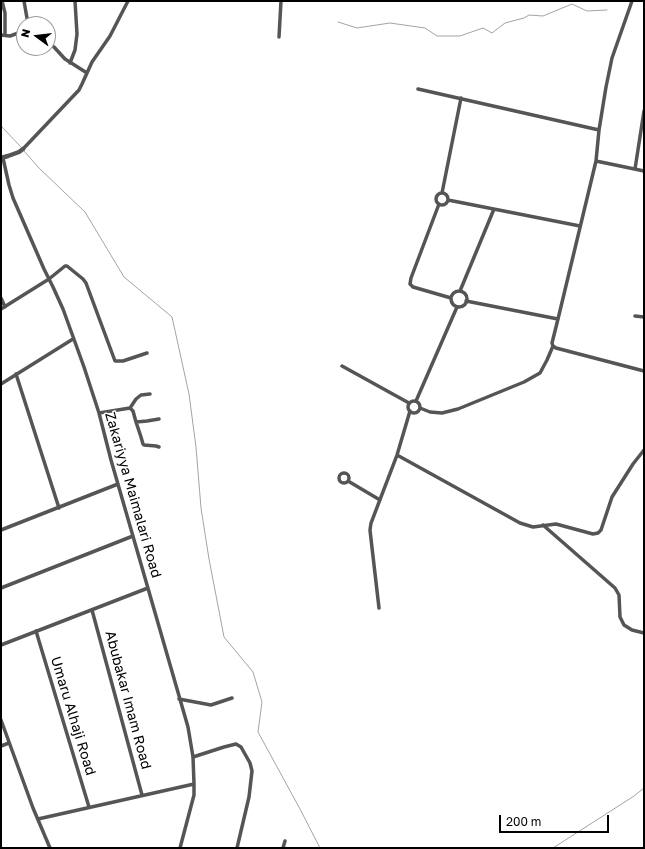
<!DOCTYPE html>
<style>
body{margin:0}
#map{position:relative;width:645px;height:849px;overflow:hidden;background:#fff;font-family:"Golos Text",sans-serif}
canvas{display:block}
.frame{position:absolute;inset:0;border:2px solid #000;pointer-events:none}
.north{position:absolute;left:16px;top:16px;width:40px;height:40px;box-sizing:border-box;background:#fff;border:1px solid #999;border-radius:50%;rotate:285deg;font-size:11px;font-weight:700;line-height:16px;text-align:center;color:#000}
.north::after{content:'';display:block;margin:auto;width:14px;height:18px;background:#000;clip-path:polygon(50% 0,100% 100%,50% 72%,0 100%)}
.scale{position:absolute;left:499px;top:815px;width:110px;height:18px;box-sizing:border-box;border:2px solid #000;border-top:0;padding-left:5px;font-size:12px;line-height:14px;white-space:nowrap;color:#000;-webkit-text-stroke:3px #fff;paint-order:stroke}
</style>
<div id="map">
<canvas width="645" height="849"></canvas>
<div class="frame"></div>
<div class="north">N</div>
<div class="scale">200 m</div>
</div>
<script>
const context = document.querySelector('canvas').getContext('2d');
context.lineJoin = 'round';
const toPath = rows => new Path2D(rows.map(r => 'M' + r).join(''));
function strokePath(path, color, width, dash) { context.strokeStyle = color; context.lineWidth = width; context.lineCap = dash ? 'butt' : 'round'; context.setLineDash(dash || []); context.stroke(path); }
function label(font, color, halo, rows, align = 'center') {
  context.font = font + ' "Golos Text",sans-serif'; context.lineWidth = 3; context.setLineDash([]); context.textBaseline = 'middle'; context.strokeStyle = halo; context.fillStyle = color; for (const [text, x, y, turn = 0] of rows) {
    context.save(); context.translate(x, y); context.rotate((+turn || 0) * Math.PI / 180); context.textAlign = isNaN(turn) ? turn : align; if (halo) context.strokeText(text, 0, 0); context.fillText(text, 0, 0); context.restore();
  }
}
strokePath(toPath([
 [338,22,357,28,390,23,425,28,437,36,460,36,483,28,492,33,505,23,524,18,529,15,543,16,572,4,587,11,607,10],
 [1,126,21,147],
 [24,151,38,167,85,212,124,277,172,317,189,394,196,447,201,508,209,559,224,637,253,672,262,702,258,732,300,809,320,848],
 [553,848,634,796,644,788]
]), '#a3a3a3', 1);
strokePath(toPath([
 [2,1,5,13,5,35],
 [24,1,28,24],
 [1,35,10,36,24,31],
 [279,37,281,1],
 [48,42,54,47,65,59,87,73],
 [70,63,75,50,77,34,75,1],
 [418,89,599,130],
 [23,149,79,90,82,84,92,62,110,36,128,1],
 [3,158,9,185,13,198,44,269,53,287,63,309,84,367,99,413,111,460,188,727,193,757,194,784,194,795,180,848],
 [596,161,644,171],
 [635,169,644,111],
 [442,193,461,98],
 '436 199a6 6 0 1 1 12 0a6 6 0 1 1-12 0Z',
 [448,200,580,226],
 [439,204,411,278,410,284,413,287,451,298],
 [460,291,494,209],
 '451 299a8 8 0 1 1 16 0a8 8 0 1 1-16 0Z',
 [1,298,5,307],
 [466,301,558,319],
 [1,309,49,279,65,266,67,266,83,279,86,283,115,361,123,361,147,353],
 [635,316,644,317],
 [553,346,556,348,644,371],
 [342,366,409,403],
 [16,374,59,508],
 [1,384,73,339],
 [416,401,457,307],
 '408 407a6 6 0 1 1 12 0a6 6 0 1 1-12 0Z',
 [130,408,136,399,141,395,150,394],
 [420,408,430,412,442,413,458,409,524,382,540,373,547,360,553,346,552,343,558,319,596,161,599,130,606,87,612,58,632,1],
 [99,413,130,408,133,411,136,422],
 [159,447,156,446,144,445,143,444,141,437,136,422,147,421,159,419],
 [397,455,520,523,533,527,556,524,593,534,598,533,601,530,612,497,633,464,644,450],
 '339 478a5 5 0 1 1 10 0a5 5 0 1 1-10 0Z',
 [348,481,380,500],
 [543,525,615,588,619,595,620,617,624,625,632,630,644,633],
 [1,530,118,484],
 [1,588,133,536],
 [379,608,371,539,370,530,371,523,397,455,410,411],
 [92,610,142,795],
 [36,631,89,807],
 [1,645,148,588],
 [179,699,211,705,232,698],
 [1,720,33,808,50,848],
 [1,746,9,743],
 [193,757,224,747,236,744,241,747,250,763,252,771,249,797,237,848],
 [38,819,194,784],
 [283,848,285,841]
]), '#555', 3.5);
strokePath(toPath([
 [1,158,8,156,19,152,23,149]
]), '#555', 4.5);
label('14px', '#000', '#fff', [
 ["Zakariyya Maimalari Road",133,495,74],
 ["Abubakar Imam Road",128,700,75],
 ["Umaru Alhaji Road",73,716,73]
]);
</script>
